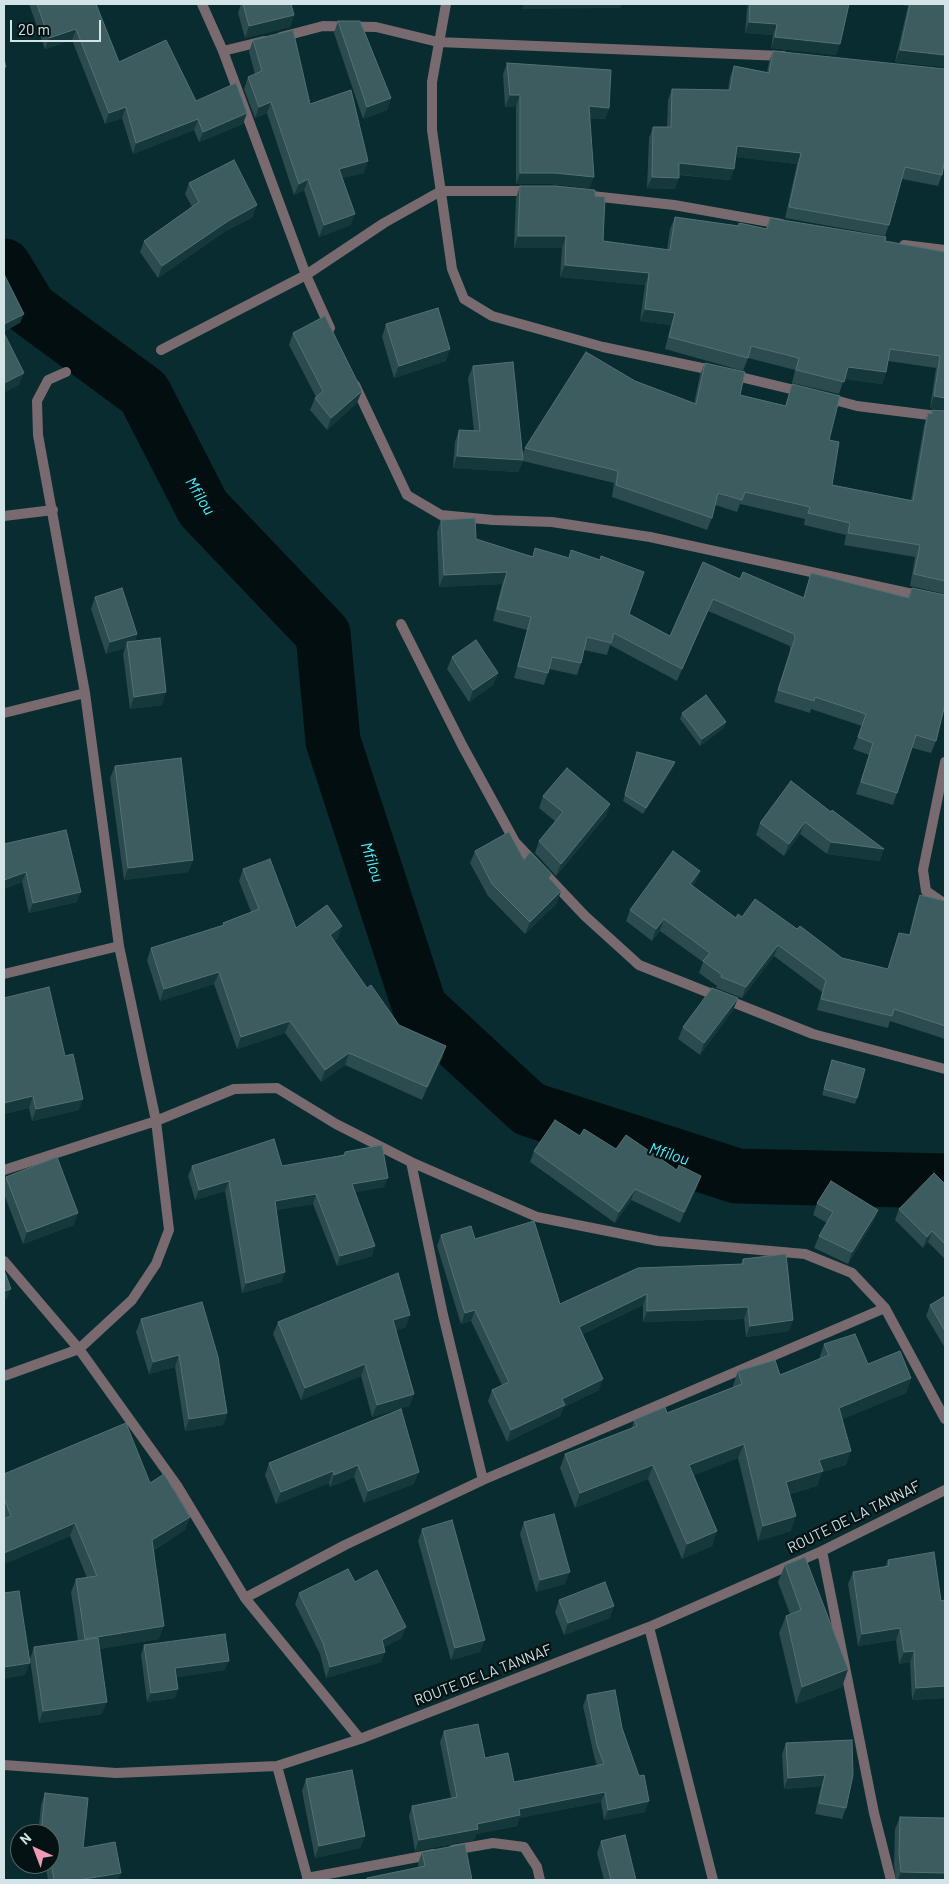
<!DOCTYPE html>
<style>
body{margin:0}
#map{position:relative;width:949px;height:1884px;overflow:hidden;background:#082c2f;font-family:Barlow,sans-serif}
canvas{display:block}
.frame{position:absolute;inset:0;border:5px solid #d2e4e6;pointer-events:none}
.north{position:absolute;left:10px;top:1824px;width:50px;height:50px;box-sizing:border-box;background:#051213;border:1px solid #576667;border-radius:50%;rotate:317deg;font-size:14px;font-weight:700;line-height:20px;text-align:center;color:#d2e4e6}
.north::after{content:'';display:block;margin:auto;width:18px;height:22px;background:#f09ab7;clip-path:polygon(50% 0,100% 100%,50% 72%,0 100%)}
.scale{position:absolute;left:10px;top:20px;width:91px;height:22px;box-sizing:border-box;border:2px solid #d2e4e6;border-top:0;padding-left:6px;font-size:15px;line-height:18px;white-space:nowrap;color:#d2e4e6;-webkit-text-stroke:4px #051213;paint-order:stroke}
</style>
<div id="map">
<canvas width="949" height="1884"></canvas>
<div class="frame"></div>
<div class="north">N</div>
<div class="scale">20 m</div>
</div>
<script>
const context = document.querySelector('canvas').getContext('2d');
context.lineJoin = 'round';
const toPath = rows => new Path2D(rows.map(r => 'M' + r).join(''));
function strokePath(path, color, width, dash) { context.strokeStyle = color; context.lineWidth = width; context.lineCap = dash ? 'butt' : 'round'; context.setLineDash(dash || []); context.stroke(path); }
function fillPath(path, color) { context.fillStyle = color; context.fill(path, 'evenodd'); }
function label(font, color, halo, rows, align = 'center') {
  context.font = font + ' Barlow,sans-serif'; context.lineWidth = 4.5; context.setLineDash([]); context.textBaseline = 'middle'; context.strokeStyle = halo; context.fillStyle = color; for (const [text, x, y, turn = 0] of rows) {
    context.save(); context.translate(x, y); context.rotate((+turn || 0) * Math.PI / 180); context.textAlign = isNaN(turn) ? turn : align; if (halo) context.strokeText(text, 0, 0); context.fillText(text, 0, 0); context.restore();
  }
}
strokePath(toPath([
 [4,266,30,309,144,393,203,508,323,634,333,741,420,1008,529,1109,737,1176,945,1181]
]), '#030e10', 55);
strokePath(toPath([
 [202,4,223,51,306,275,330,328],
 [446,4,432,82,432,130,452,269,464,299,492,316,603,347,716,371],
 [281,37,323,26,376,27,438,42,783,56],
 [223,51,264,41],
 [583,195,674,205,781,224],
 [904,245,945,250],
 [161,350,306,275,384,223,441,191,531,191],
 [732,375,803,392],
 [355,385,407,495,441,515,493,520,552,522,650,537,945,601],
 [827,398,857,406,945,417],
 [4,516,53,510],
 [401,624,462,745,515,842,585,916,639,965,813,1034,945,1069],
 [4,713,85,693],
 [945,762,923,870,926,891,945,904],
 [4,974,119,946],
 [411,1162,443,1315,483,1480],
 [4,1170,156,1121,234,1089,277,1088,336,1124,411,1162,537,1217,658,1241,805,1254,852,1273,885,1308,945,1419],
 [4,1261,79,1349,132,1300,156,1264,169,1230,156,1121,119,946,85,693,38,435,37,401,48,380,66,372],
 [4,1376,79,1349,178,1487,245,1598,345,1545,483,1480,885,1308],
 [822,1551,874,1813,891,1880],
 [245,1598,360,1739],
 [649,1627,713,1880],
 [4,1765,116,1773,277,1766,360,1739,649,1627,822,1551,945,1490],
 [277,1766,308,1880],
 [453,1850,493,1843,524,1847,537,1867,540,1880],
 [307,1878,434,1854]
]), '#786a6e', 10);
fillPath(toPath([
 [29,4,102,4,96,5,119,62,243,124,199,142,194,130,133,154,122,118,105,124,72,40,45,49],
 [241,4,291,4,294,15,290,27,245,38,238,13],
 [748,4,849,4,836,55,771,48,773,35,745,33,747,9],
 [897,4,945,4,945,67,895,62,908,6],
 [338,21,391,98,387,110,363,119,334,33],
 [253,40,310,104,364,173,342,178,351,225,319,237,304,190,294,195,267,113,255,118,244,89,248,77,255,74,249,52],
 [773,51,944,163,942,175,938,186,902,179,889,225,885,236,785,218,797,164,736,157,734,169,730,180,679,175,675,189,647,188,649,138,653,127,667,127,668,100,672,89,728,90,730,77,734,66,767,72,769,62],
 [507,63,609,108,605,119,590,118,590,188,551,184,516,184,516,106,505,107,503,74],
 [189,183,253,217,224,232,158,278,140,252,144,241,192,207,185,194],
 [520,186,595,196,603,241,667,250,670,229,675,217,738,226,739,223,766,229,770,218,885,241,945,252,945,410,930,408,936,368,888,361,886,372,882,384,844,379,839,394,792,383,795,370,748,358,743,371,665,349,671,325,640,321,645,285,560,277,562,248,514,248,516,198],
 [386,324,446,361,394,378,382,337],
 [293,333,357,403,327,430,310,410,315,398,316,397,289,345],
 [705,363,740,395,785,406,792,384,829,440,832,485,911,500,924,425,928,413,931,414,932,410,945,411,945,594,910,586,915,557,844,545,846,535,804,525,805,519,740,504,737,512,715,505,712,518,707,530,612,497,614,483,523,461,518,472,453,468,455,442,459,430,474,431,468,378,473,366,522,456,525,448,635,381,694,404,700,375],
 [441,520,476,539,532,557,535,548,629,614,670,636,703,562,740,579,803,598,811,573,908,598,912,588,944,710,936,741,931,753,912,748,893,805,856,794,869,755,853,749,862,726,811,709,810,713,774,702,790,650,790,646,708,611,677,681,610,645,607,655,584,650,581,663,577,675,549,669,544,685,514,678,527,630,493,621,502,584,439,587,437,532],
 [95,597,137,634,135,641,162,705,130,709,123,654,125,648,106,654,91,609],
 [452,657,498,673,493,685,469,702,447,669],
 [682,713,724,728,700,746,680,719],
 [637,752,675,762,673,768,643,814,623,801],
 [115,766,193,860,188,872,124,880,110,778],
 [543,796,610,804,606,816,556,876,535,853,539,841,556,822,539,808],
 [831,812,880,861,827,854,800,834,784,856,756,835,760,823],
 [4,844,77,902,29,913,22,882,4,889],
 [475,851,524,860,550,879,557,903,525,934,488,896,470,863],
 [243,869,296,928,338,938,334,941,367,988,399,1025,446,1046,442,1058,422,1100,345,1065,321,1082,285,1033,237,1049,214,984,160,1001,147,960,151,948,223,925,223,923,251,912,239,881],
 [696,882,693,886,736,918,742,917,797,929,842,958,888,969,899,933,909,935,916,906,920,895,945,901,945,1039,890,1021,888,1028,817,1010,822,992,774,956,742,998,716,988,717,986,699,973,703,962,660,931,652,941,626,921,630,910],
 [4,998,65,1056,79,1110,32,1121,29,1108,4,1114],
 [738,998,733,1010,700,1055,678,1039,683,1027],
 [832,1060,857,1098,855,1104,822,1095],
 [580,1136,616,1149,677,1170,701,1176,697,1187,680,1223,631,1200,615,1223,530,1162,534,1151],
 [345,1152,384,1187,355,1192,372,1256,337,1266,313,1204,276,1210,282,1282,242,1293,225,1191,195,1200,188,1176,192,1166,282,1166,343,1155],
 [6,1177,74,1225,23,1244,4,1194,4,1183],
 [945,1184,945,1259,928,1242,923,1248,895,1220,899,1209],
 [817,1203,878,1210,873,1222,848,1264,814,1248,819,1236,827,1223,813,1215],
 [441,1235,475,1239,560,1304,741,1264,743,1259,793,1320,789,1331,746,1337,744,1319,643,1322,643,1305,583,1334,599,1390,564,1407,560,1416,507,1442,488,1401,492,1390,502,1385,471,1321,461,1324,437,1246],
 [945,1296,945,1348,926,1316,930,1305],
 [202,1302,227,1413,223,1425,185,1431,175,1367,149,1374,136,1332,141,1319],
 [278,1322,406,1327,396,1330,414,1394,409,1406,372,1417,361,1376,301,1400,273,1334],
 [824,1344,868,1364,911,1378,906,1393,842,1419,846,1465,822,1472,817,1486,790,1494,791,1531,758,1541,738,1458,694,1475,717,1531,712,1546,682,1559,648,1479,575,1508,560,1468,565,1454,632,1428,634,1420,667,1413,733,1387,733,1386,738,1371,780,1375,819,1359],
 [401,1409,414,1484,364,1503,354,1477,330,1487,329,1483,276,1504,265,1475,269,1463],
 [4,1474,150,1483,190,1517,185,1530,154,1550,159,1639,99,1649,102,1714,39,1723,30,1659,34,1647,78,1641,71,1592,76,1579,87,1578,70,1536,4,1564],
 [524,1522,565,1584,536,1592,520,1534],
 [422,1529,480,1652,451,1660,418,1541],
 [888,1560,945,1698,912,1700,910,1662,899,1664,896,1640,858,1646,848,1584,853,1572,885,1567],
 [785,1565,848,1669,842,1687,796,1704,779,1633,786,1616,790,1614,778,1582],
 [355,1582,402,1638,384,1647,385,1652,381,1662,326,1678,320,1654,295,1604,299,1593],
 [559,1600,610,1618,564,1635,555,1612],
 [144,1645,225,1670,177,1677,175,1698,147,1702,141,1655],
 [587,1695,622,1728,645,1812,604,1820,601,1802,519,1818,517,1826,476,1834,474,1840,415,1851,409,1816,412,1806,451,1798,440,1742,444,1731,485,1758,514,1782,597,1766,594,1756,583,1706],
 [852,1740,846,1808,842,1819,815,1814,821,1786,784,1789,782,1754,786,1743],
 [306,1779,365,1836,360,1848,315,1858,302,1791],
 [45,1793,83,1848,118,1880,48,1880,45,1864,50,1864,50,1834,38,1834,41,1805],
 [900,1817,945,1880,896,1880,894,1865,895,1829],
 [601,1841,636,1880,604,1880,597,1853],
 [422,1852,472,1880,366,1880,367,1878,419,1868,418,1864]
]), '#2b4b4e');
fillPath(toPath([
 [524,4,622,4,620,8,522,9],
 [294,15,290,27,245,38,249,26],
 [749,22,777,24,773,35,745,33],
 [76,29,72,40,45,49,49,38],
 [775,37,840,44,836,55,771,48],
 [900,50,945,55,945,67,895,62],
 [510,95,520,95,516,106,505,107],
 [391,98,387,110,363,119,367,107],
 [271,102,267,113,255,118,259,107],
 [589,106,609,108,605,119,585,118],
 [126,107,122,118,105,124,109,113],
 [247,113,243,124,199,142,203,132],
 [198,119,194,130,133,154,136,143],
 [737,146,801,153,797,164,733,157],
 [368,161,364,173,335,180,339,169],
 [679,163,734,169,730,180,675,174],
 [520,173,555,173,594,177,590,188,551,184,516,184],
 [652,177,679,178,675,189,647,188],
 [308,179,304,190,294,195,299,184],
 [257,205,253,217,224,232,158,278,162,266,228,221],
 [355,214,351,225,319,237,324,225],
 [518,236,566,236,562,248,514,248],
 [565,265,649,273,645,285,560,277],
 [645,309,675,313,671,325,640,321],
 [24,314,20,323,4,332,4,324],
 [450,349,446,361,394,378,399,366],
 [848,367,886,372,882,384,843,379],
 [24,373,19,385,4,393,4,383],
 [362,391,357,403,327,430,331,418],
 [934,396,945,398,945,410,930,408],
 [457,456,523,460,518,472,453,468],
 [507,572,502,584,439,587,444,575],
 [713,599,708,611,677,681,682,669],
 [137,634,133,646,127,642,125,648,106,654,110,642],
 [498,673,493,685,469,702,473,690],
 [166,692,162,705,130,709,134,697],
 [726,722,724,728,700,746,702,739],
 [675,762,673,768,643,814,646,808],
 [610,804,606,816,556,876,561,864],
 [805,822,800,834,784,856,789,844],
 [831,842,884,849,880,861,827,854],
 [193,860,188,872,124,880,128,868],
 [700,871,696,882,686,895,690,884],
 [26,872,22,882,4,889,4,880],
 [561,891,557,903,525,934,530,922],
 [81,892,77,902,29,913,33,903],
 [664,919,660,931,652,941,656,929],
 [342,926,338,938,325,947,330,935],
 [778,945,774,956,742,998,746,987],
 [219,972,214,984,160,1001,164,989],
 [738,998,733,1010,700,1055,704,1043],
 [290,1021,285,1033,237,1049,241,1037],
 [446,1046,442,1058,422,1100,427,1087],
 [349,1053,345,1065,321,1082,325,1070],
 [33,1096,29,1108,4,1114,4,1103],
 [83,1099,79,1110,32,1121,36,1109],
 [701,1176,697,1187,680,1223,684,1212],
 [388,1178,384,1187,348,1194,352,1184],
 [229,1181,225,1191,195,1200,199,1190],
 [635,1189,631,1200,615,1223,619,1212],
 [316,1194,313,1204,271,1211,275,1201],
 [878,1210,873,1222,848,1264,852,1252],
 [78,1213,74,1225,23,1244,27,1232],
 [932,1231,928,1242,923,1248,927,1237],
 [375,1246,372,1256,337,1266,340,1256],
 [285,1272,282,1282,242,1293,246,1283],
 [11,1289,7,1299,4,1300,4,1291],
 [647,1294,643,1305,575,1338,579,1327],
 [748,1307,744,1319,643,1322,647,1311],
 [475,1310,471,1321,461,1324,465,1313],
 [410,1315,406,1327,389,1332,393,1320],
 [793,1320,789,1331,746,1337,750,1326],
 [179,1355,175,1367,149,1374,153,1362],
 [365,1364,361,1376,301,1400,305,1388],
 [911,1378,906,1393,834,1423,839,1408],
 [603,1379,599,1390,564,1407,560,1416,507,1442,511,1430,562,1399],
 [414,1394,409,1406,372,1417,377,1405],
 [227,1413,223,1425,185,1431,189,1419],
 [744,1444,738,1458,684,1479,689,1465],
 [851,1451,846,1465,822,1472,817,1486,781,1496,786,1482,819,1460],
 [358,1465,354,1477,330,1487,334,1475],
 [653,1465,648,1479,575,1508,580,1493],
 [333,1471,329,1483,276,1504,281,1492],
 [419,1472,414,1484,364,1503,368,1491],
 [796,1516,791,1531,758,1541,763,1526],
 [190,1517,185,1530,148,1553,152,1540],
 [75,1523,70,1536,4,1564,4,1553],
 [717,1531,712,1546,682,1559,687,1544],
 [570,1572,565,1584,536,1592,540,1580],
 [614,1606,610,1618,564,1635,568,1623],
 [164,1626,159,1639,80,1652,85,1639],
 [406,1627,402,1638,378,1650,382,1640],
 [900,1628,896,1640,858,1646,862,1634],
 [485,1640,480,1652,451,1660,455,1648],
 [914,1651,910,1662,899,1664,904,1652],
 [385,1652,381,1662,326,1678,330,1667],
 [229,1661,225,1670,172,1678,175,1668],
 [30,1663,25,1675,4,1679,4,1667],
 [848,1669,842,1687,796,1704,802,1687],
 [945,1686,945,1698,912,1700,916,1688],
 [178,1689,175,1698,147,1702,151,1693],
 [107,1702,102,1714,39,1723,43,1711],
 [825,1775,821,1786,784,1789,788,1778],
 [605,1792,601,1802,519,1818,517,1826,476,1834,474,1840,415,1851,419,1840,477,1824,519,1809],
 [649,1801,645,1812,604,1820,608,1810],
 [365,1836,360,1848,315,1858,319,1846],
 [901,1872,945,1873,945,1880,898,1880],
 [121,1873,118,1880,78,1880]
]), '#15383b');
const building = toPath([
 [37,4,96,4,119,62,166,40,196,101,236,83,247,113,203,132,198,119,136,143,126,107,109,113,76,29,49,38,37,4],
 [243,4,291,4,294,15,249,26,243,4],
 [750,4,849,4,840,44,775,37,777,24,749,22,750,4],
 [910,4,945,4,945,55,900,50,910,4],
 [338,21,360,21,391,98,367,107,338,21],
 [293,30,310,104,351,90,368,161,339,169,355,214,324,225,308,179,299,184,271,102,259,107,248,77,262,71,253,40,293,30],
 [773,51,945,69,945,158,942,175,905,167,889,225,789,207,801,153,737,146,734,169,679,163,679,178,652,177,653,127,671,127,672,89,730,90,734,66,769,73,773,51],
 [4,59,6,67,4,68,4,59],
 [507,63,611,70,609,108,589,106,594,177,555,173,520,173,520,95,510,95,507,63],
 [234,160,257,205,228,221,162,266,144,241,199,202,189,183,234,160],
 [520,186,555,186,595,190,595,196,605,197,603,241,670,250,675,217,739,226,739,223,767,229,770,218,886,237,885,241,945,252,945,398,934,396,940,356,890,349,886,372,848,367,844,382,796,370,799,358,751,346,748,358,669,337,675,313,645,309,649,273,565,265,566,236,518,236,520,186],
 [4,274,24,314,4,324,4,274],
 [438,308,450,349,399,366,386,324,438,308],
 [325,316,362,391,331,418,315,398,323,391,293,333,325,316],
 [4,333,24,373,4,383,4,333],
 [586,352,635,381,696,404,705,363,745,372,740,395,786,406,792,384,840,396,829,440,839,442,832,485,913,501,928,413,932,414,932,410,945,411,945,581,914,574,920,545,848,533,850,523,808,513,810,507,745,492,742,500,718,493,712,518,616,485,618,471,525,448,586,352],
 [513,362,523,460,457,456,459,430,480,431,473,366,513,362],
 [475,518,476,539,533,557,535,548,569,558,571,550,600,560,601,556,644,572,629,614,670,636,703,562,740,579,743,572,804,598,811,573,909,598,912,588,945,595,945,704,936,741,916,735,897,793,861,782,873,743,858,737,866,714,815,697,814,701,778,690,795,638,794,634,713,599,682,669,614,633,611,643,587,637,581,663,552,657,548,673,518,666,531,617,497,609,507,572,444,575,441,520,475,518],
 [122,588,137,634,110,642,95,597,122,588],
 [160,638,166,692,134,697,127,642,160,638],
 [476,640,498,673,473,690,452,657,476,640],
 [706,695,726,722,702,739,682,713,706,695],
 [637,752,675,762,646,808,625,795,637,752],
 [181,758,193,860,128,868,115,766,181,758],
 [567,768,610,804,561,864,539,841,563,812,543,796,567,768],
 [791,781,831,812,832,810,884,849,831,842,805,822,789,844,760,823,791,781],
 [66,830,81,892,33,903,26,872,4,880,4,844,66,830],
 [509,832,524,860,530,852,552,874,549,878,561,891,530,922,492,884,475,851,509,832],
 [673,851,700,871,690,884,736,918,738,914,742,917,755,899,797,929,800,926,842,958,888,969,899,933,910,935,920,895,945,901,945,1026,894,1009,892,1016,821,999,826,980,778,945,746,987,721,977,722,975,703,961,710,953,664,919,656,929,630,910,673,851],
 [270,859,296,928,327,905,342,926,330,935,367,988,371,985,399,1025,446,1046,427,1087,349,1053,325,1070,290,1021,241,1037,219,972,164,989,151,948,224,925,223,923,259,909,243,869,270,859],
 [49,987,65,1056,73,1054,83,1099,36,1109,33,1096,4,1103,4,998,49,987],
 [712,988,738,998,704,1043,683,1027,712,988],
 [832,1060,865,1069,857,1098,824,1089,832,1060],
 [555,1120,580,1136,584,1129,616,1149,626,1135,677,1170,679,1165,701,1176,684,1212,635,1189,619,1212,534,1151,555,1120],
 [274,1139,282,1166,345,1155,345,1152,382,1145,388,1178,352,1184,375,1246,340,1256,316,1194,275,1201,285,1272,246,1283,229,1181,199,1190,192,1166,274,1139],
 [57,1157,78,1213,27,1232,6,1177,57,1157],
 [934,1173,945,1184,945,1244,932,1231,927,1237,899,1209,934,1173],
 [831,1181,878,1210,852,1252,819,1236,833,1212,817,1203,831,1181],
 [534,1221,560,1304,638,1268,743,1264,743,1259,786,1254,793,1320,750,1326,748,1307,647,1311,647,1294,579,1327,603,1379,562,1399,565,1405,511,1430,492,1390,509,1382,475,1310,465,1313,441,1235,471,1226,475,1239,534,1221],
 [4,1270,11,1289,4,1291,4,1270],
 [398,1273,410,1315,393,1320,414,1394,377,1405,365,1364,305,1388,278,1322,398,1273],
 [945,1296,945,1331,930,1305,945,1296],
 [202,1302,218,1357,227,1413,189,1419,179,1355,153,1362,141,1319,202,1302],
 [855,1334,868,1364,900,1351,911,1378,839,1408,851,1451,819,1460,823,1471,786,1482,796,1516,763,1526,744,1444,689,1465,717,1531,687,1544,653,1465,580,1493,565,1454,637,1426,634,1420,665,1407,667,1413,742,1384,738,1371,775,1360,780,1375,829,1355,824,1344,855,1334],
 [401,1409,419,1472,368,1491,358,1465,334,1475,333,1471,281,1492,269,1463,401,1409],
 [126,1423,150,1483,164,1474,190,1517,152,1540,164,1626,85,1639,76,1579,97,1576,75,1523,4,1553,4,1519,11,1516,4,1498,4,1474,126,1423],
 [554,1514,570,1572,540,1580,524,1522,554,1514],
 [452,1520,485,1640,455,1648,422,1529,452,1520],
 [934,1552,941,1601,945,1600,945,1686,916,1688,914,1651,904,1652,900,1628,862,1634,853,1572,889,1566,888,1560,934,1552],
 [805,1557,848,1669,802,1687,786,1616,801,1610,785,1565,805,1557],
 [348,1569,355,1582,377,1570,406,1627,382,1640,385,1652,330,1667,323,1643,299,1593,348,1569],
 [605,1582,614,1606,568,1623,559,1600,605,1582],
 [19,1591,30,1663,4,1667,4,1593,19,1591],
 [225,1634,229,1661,175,1668,178,1689,151,1693,144,1645,225,1634],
 [98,1638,107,1702,43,1711,34,1647,98,1638],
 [615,1690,622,1728,639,1776,644,1775,649,1801,608,1810,605,1792,519,1809,520,1815,477,1824,478,1829,419,1840,412,1806,457,1797,444,1731,478,1724,485,1758,508,1753,514,1782,604,1764,597,1745,587,1695,615,1690],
 [852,1740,853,1775,846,1808,819,1803,825,1775,788,1778,786,1743,852,1740],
 [352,1770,365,1836,319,1846,306,1779,352,1770],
 [45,1793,88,1798,83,1848,115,1842,121,1873,78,1880,54,1880,50,1856,50,1834,41,1833,45,1793],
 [900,1817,945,1818,945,1873,901,1872,899,1853,900,1817],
 [625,1835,636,1880,611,1880,601,1841,625,1835],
 [465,1844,472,1880,367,1880,367,1878,425,1866,422,1852,465,1844]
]);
fillPath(building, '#3d5c5f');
strokePath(building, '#547174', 1);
label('15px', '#d2e4e6', '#051213', [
 ["ROUTE DE LA TANNAF",854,1517,-26],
 ["ROUTE DE LA TANNAF",483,1675,-21]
]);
label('italic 16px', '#55effd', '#051213', [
 ["Mfilou",200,496,58],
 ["Mfilou",372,862,72],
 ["Mfilou",669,1154,18]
]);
</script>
